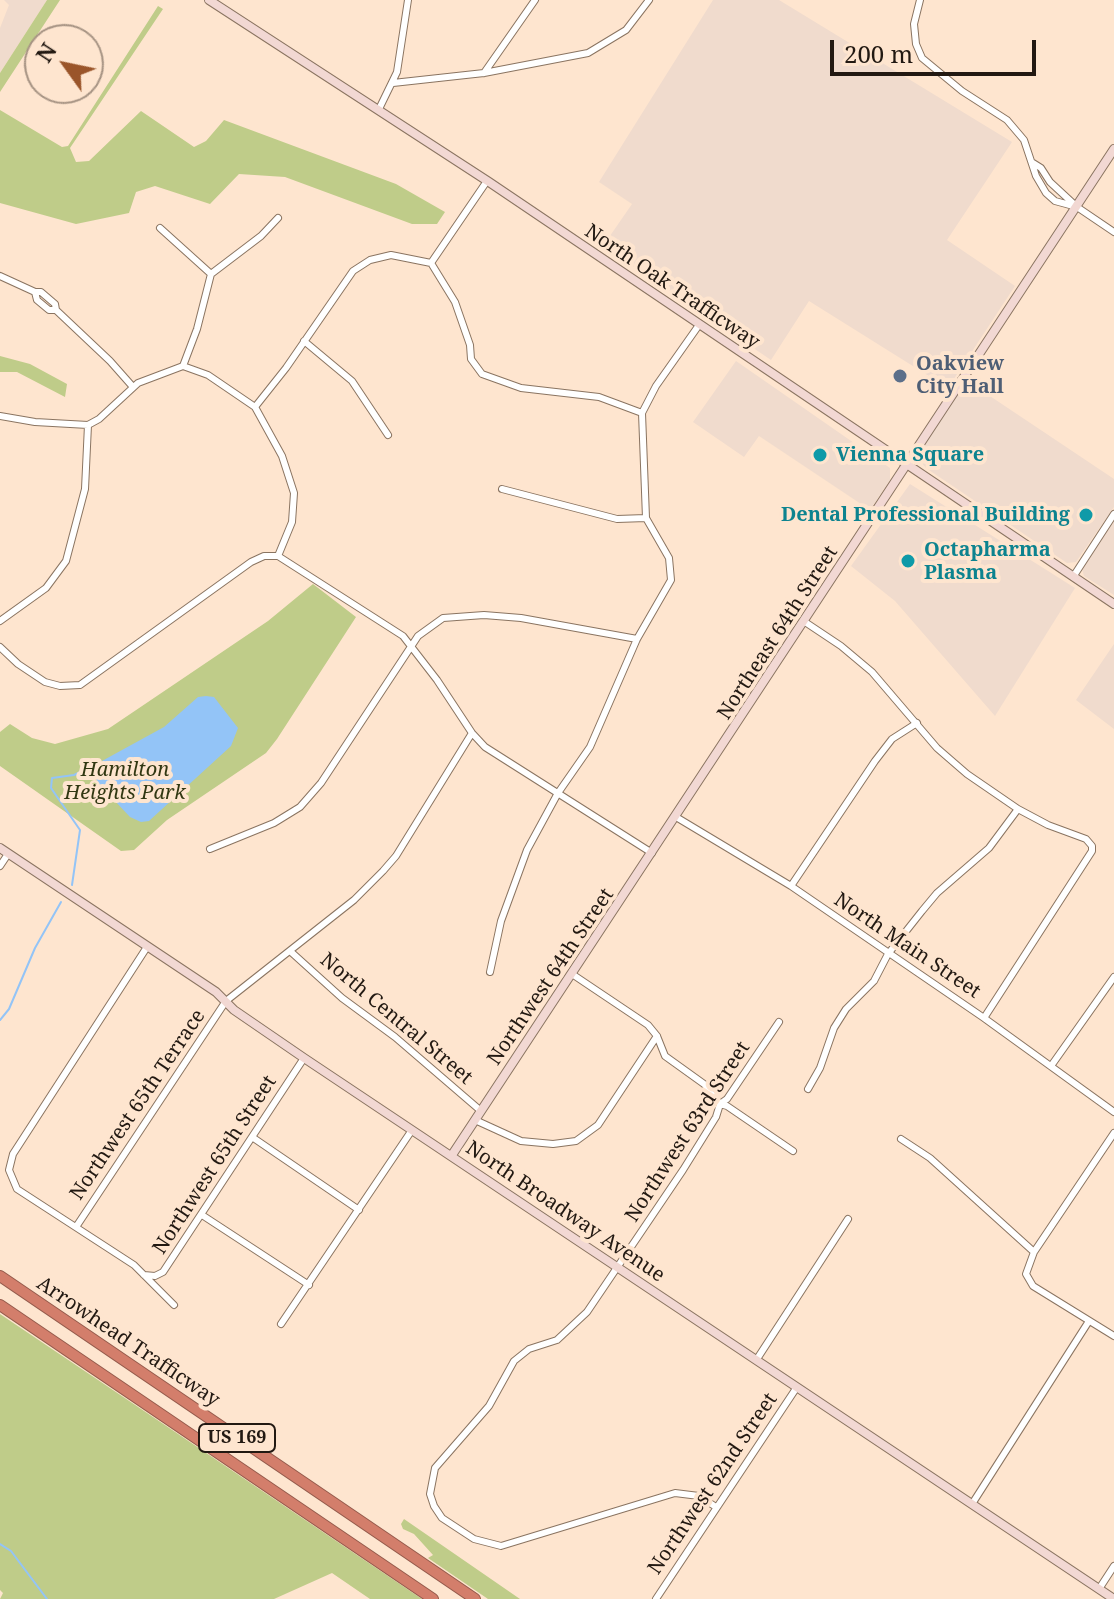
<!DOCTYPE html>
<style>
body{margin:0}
#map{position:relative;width:1114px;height:1599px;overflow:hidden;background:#fee5cf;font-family:"Noto Serif",serif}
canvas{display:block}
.north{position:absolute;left:24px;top:24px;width:80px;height:80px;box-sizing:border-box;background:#fee5cf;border:2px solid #a69383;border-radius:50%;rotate:303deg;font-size:22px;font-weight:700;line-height:32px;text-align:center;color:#221912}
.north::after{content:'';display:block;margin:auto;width:28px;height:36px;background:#9a552a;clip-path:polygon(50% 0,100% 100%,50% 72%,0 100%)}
.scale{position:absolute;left:830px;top:40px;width:206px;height:36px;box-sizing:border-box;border:4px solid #221912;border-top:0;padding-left:10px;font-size:24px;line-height:28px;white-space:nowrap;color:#221912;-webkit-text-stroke:6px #fee5cf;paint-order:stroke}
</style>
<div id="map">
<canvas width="1114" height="1599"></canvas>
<div class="north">N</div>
<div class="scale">200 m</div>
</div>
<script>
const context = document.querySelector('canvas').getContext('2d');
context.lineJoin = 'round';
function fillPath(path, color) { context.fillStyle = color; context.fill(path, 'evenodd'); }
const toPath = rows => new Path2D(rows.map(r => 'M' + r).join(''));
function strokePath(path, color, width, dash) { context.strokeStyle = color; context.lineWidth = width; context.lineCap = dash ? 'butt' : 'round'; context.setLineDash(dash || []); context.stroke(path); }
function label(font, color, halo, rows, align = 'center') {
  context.font = font + ' "Noto Serif",serif'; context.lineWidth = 8; context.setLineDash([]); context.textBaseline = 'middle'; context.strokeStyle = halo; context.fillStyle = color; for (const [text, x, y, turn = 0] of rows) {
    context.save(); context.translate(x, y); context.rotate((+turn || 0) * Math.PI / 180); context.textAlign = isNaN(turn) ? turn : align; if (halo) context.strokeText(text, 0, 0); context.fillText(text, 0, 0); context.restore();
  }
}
fillPath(toPath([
 [4,0,47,0,0,73,0,28,9,5],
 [713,0,779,0,1012,142,947,240,1015,286,948,388,809,301,771,360,603,246,632,204,599,182],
 [736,361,890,468,890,480,870,510,759,436,744,457,693,422],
 [966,380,1114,479,1114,507,1076,562,1067,563,926,468,920,461,921,450],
 [910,484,1075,588,995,716,895,601,851,566],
 [1114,520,1114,595,1084,576,1082,569],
 [1114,644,1114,729,1076,700]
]), '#f0dbcd');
fillPath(toPath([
 [47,0,60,0,0,92,0,73],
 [158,6,163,9,70,148,76,162,89,161,141,111,194,147,206,141,224,120,396,184,445,212,437,224,412,224,285,177,239,174,210,204,155,186,136,192,129,213,76,224,0,203,0,110,62,147,68,146],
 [0,356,30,364,67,384,65,397,17,372,0,372],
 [313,584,356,617,277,739,266,753,167,820,134,850,121,851,0,766,0,732,10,724,32,738,55,744,108,729,268,621],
 [0,1314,150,1415,422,1599,370,1599,332,1573,274,1599,0,1599,3,1593,0,1590],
 [404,1519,520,1599,488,1599,428,1558,433,1555,414,1534,403,1529,401,1524]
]), '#bfcc89');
fillPath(toPath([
 [206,696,214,697,238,728,231,746,149,821,141,822,130,817,99,784,90,770,91,767,164,727,198,697]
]), '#93c4f7');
strokePath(toPath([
 [72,885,80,830,51,788,52,778,74,775,91,767],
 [0,1020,9,1009,35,948,61,902],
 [0,1544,11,1551,47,1599]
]), '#93c4f7', 2);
const street = toPath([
 [920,0,914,24,916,44,922,58,962,91,1007,120,1024,140,1036,176,1046,193,1055,201,1077,207],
 [484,73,535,0],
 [393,83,484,73,588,53,626,30,649,0],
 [379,109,397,72,408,0],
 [1033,163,1041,168,1050,182,1077,207,1114,232],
 [160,228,211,274],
 [431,263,455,302,470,345,471,359,482,374,521,388,599,397,642,413],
 [431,263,487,181],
 [0,276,35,292,41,292,55,304,56,310,110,361,133,387],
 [35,292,37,300,49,310,56,310],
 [304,341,352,381,388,435],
 [183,366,208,375,255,407,282,456,294,493,292,522,278,556],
 [255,407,286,368,353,271,370,260,391,255,431,263],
 [0,416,35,422,88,425,99,419,138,383,183,366,197,329,211,274,261,236,278,218],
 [502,489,617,519,646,518],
 [646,518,642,413,656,386,699,325],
 [278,556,403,636,437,680,472,733,485,747,652,853],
 [1073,577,1114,514],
 [0,621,46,588,66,561,85,489,88,425],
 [805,622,841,646,872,672,937,748,967,774,1018,809,1048,825,1086,839,1092,846,1092,851,984,1018],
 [0,647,18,664,45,682,60,686,80,685,251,562,264,556,278,556],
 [676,817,791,886,984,1018,1114,1112],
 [210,849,274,823,300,807,321,783,418,636,443,618,484,615,521,618,637,639],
 [0,866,8,854],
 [791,886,875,761,892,739,917,723],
 [147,947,13,1154,9,1170,17,1189,134,1265,174,1305],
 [290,951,342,998,395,1037,481,1111],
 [490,972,501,921,527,850,558,793,590,747,637,639,671,580,669,558,646,518],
 [572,974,648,1025,657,1036,665,1056,704,1084,720,1104,727,1106,793,1151],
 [1051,1066,1114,977],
 [808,1089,820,1068,834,1028,846,1009,874,981,888,954,922,911,937,893,989,848,1018,809],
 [475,1120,521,1141,553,1144,576,1141,598,1125,657,1036],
 [1114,1133,1034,1252,1026,1274,1033,1286,1114,1336],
 [252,1137,359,1210],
 [901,1139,930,1158,1034,1252],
 [202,1215,309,1285],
 [76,1227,226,1001,354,900,383,871,396,856,472,733],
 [144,1275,155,1276,163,1272,304,1058],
 [281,1324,412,1130],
 [757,1359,848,1219],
 [972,1504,1089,1321],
 [716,1507,699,1496,675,1493,501,1546,474,1539,442,1518,434,1506,430,1494,435,1468,489,1406,514,1361,529,1349,557,1340,587,1312,683,1170,716,1117,720,1104,727,1099,779,1022],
 [1099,1589,1114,1566],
 [656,1599,797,1387]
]);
const secondary = toPath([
 [209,0,489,182,1114,604],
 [0,848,216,992,234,1010,304,1058,1114,1599],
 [452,1155,1114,149]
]);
const highway = toPath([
 [0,1276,475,1599],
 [0,1305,433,1599]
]);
strokePath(street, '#8a7461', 8);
strokePath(secondary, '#8a7461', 10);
strokePath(highway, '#955b4c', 12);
strokePath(street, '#fff', 6);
strokePath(secondary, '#f2d8d3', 8);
strokePath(highway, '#d37e6b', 10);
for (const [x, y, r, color] of [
 [900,376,8,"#5c6f8a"],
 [820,455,8,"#0f9aa8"],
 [1086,515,8,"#0f9aa8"],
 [908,561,8,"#0f9aa8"]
]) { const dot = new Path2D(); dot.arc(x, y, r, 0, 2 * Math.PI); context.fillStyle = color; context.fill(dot); strokePath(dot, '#fee5cf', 3); }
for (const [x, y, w] of [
 [237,1438,76]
]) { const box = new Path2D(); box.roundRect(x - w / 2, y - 14, w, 28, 6); context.fillStyle = '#fee5cf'; context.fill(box); strokePath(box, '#221912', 2); }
label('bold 18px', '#221912', null, [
 ["US 169",237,1438]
]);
label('20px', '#221912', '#fee5cf', [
 ["North Oak Trafficway",672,287,34],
 ["Northeast 64th Street",778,633,-57],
 ["North Main Street",907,946,34],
 ["Northwest 64th Street",551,977,-56],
 ["North Central Street",396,1019,40],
 ["Northwest 65th Terrace",138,1105,-56],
 ["Northwest 63rd Street",688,1132,-57],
 ["Northwest 65th Street",215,1165,-57],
 ["North Broadway Avenue",565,1212,34],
 ["Arrowhead Trafficway",128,1342,34],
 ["Northwest 62nd Street",713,1484,-56]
]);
label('bold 20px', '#4e5e75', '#fee5cf', [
 ["Oakview",916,364],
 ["City Hall",916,387]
], 'left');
label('bold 20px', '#0d838f', '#fee5cf', [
 ["Vienna Square",836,455],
 ["Dental Professional Building",1070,515,"right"],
 ["Octapharma",924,550],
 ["Plasma",924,573]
], 'left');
label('italic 20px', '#313712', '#fee5cf', [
 ["Hamilton",125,770],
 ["Heights Park",125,793]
]);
</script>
